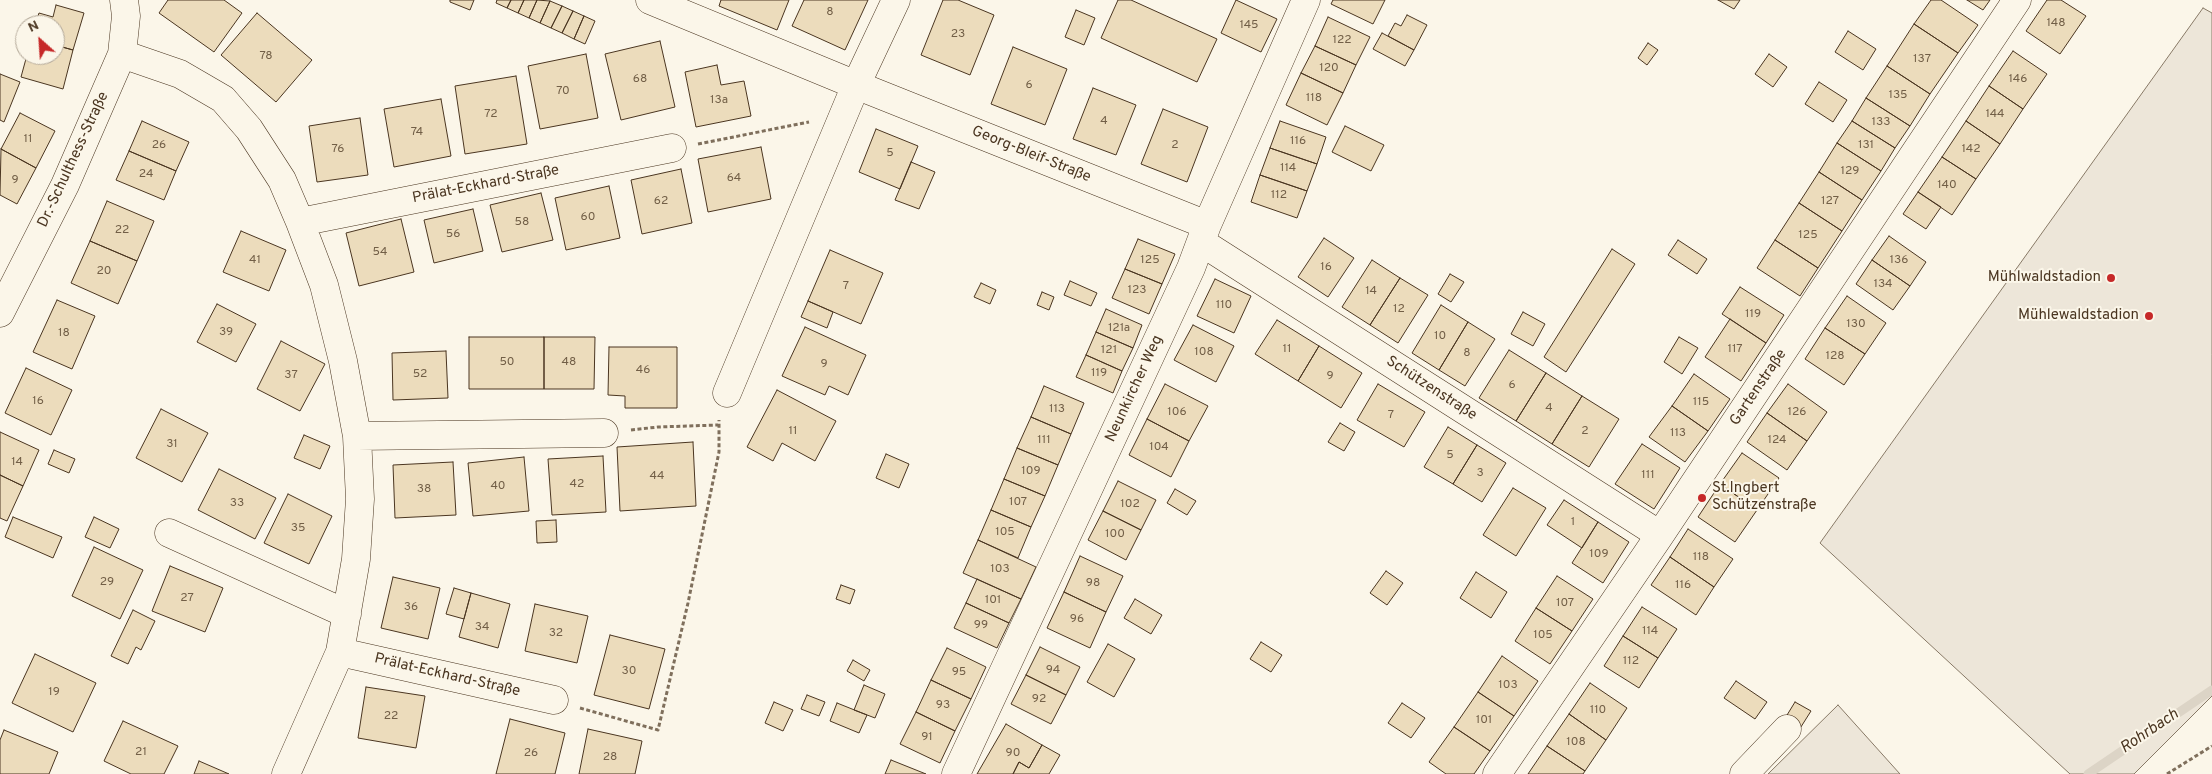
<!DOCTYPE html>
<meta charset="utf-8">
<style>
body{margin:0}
#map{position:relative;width:2212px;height:774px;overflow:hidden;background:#fbf6e9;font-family:Overpass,sans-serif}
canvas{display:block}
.north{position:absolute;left:15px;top:15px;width:50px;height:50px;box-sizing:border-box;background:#fbf6e9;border:1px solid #b4a999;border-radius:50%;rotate:334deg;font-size:14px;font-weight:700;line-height:20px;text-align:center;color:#4a3520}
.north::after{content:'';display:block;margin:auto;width:18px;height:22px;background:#c62828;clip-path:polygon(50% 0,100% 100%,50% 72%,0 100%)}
</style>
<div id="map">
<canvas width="2212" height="774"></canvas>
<div class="north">N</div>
</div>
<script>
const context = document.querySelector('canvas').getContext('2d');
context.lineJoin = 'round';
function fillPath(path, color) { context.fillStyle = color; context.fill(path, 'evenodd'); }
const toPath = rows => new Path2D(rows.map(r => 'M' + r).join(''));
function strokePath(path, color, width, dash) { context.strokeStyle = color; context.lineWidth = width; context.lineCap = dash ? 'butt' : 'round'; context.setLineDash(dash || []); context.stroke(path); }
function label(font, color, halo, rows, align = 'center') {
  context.font = font + ' Overpass,sans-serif'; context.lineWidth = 4; context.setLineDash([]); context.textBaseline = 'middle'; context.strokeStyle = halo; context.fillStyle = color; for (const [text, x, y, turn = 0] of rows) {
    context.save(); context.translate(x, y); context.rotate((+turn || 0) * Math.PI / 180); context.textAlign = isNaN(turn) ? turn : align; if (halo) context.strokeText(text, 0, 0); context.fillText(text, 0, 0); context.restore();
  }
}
const green = toPath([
 [2203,8,2212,13,2212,696,2134,774,2070,774,1820,543,2203,8],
 [1838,705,1900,774,1768,774,1838,705]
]);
fillPath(green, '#ede6d9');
strokePath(green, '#887966', 1);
strokePath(toPath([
 [2088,774,2212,690]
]), '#dcd4c6', 9);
const building = toPath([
 [168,0,224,0,242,13,214,52,159,13,168,0],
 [450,0,474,0,470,10,450,2,450,0],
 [497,0,511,0,507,8,496,3,497,0],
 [511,0,524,0,518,13,507,8,511,0],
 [524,0,537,0,529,18,518,13,524,0],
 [537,0,550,1,540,23,529,18,537,0],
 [721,0,789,0,777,30,719,6,721,0],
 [804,0,868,0,845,50,792,26,804,0],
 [943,0,958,0,994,15,970,75,921,55,943,0],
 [1118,0,1131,0,1217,39,1197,82,1101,38,1118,0],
 [1236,0,1277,19,1261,52,1221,33,1236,0],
 [1333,0,1385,0,1373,24,1331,4,1333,0],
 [1718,0,1740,0,1734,9,1718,0],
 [1931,0,1941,0,1978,25,1958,53,1914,24,1931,0],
 [1967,0,1990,0,1983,10,1967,0],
 [2047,0,2061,0,2086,16,2060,54,2026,31,2047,0],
 [550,1,562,6,551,28,540,23,550,1],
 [56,5,84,13,73,50,55,45,55,25,35,25,39,13,53,17,56,5],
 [562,6,573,11,562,33,551,28,562,6],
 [1076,10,1095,18,1084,45,1065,37,1076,10],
 [573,11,584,16,574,39,562,33,573,11],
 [257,13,312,60,276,102,221,55,257,13],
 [1407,15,1427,25,1414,50,1388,36,1395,23,1401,26,1407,15],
 [584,16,595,21,585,44,574,39,584,16],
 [1328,17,1370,37,1356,65,1315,46,1328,17],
 [1914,24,1958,53,1930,94,1887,66,1914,24],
 [1848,31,1876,49,1863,70,1835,52,1848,31],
 [1382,33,1414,50,1405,66,1373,49,1382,33],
 [660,41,675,107,621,120,605,54,660,41],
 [1648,43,1658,50,1647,65,1638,58,1648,43],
 [55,45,73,50,63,89,21,77,27,55,55,55,55,45],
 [1315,46,1356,65,1343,93,1301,73,1315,46],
 [1013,47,1067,69,1045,125,991,104,1013,47],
 [2013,51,2047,74,2023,109,1989,86,2013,51],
 [586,54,598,118,540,129,528,66,586,54],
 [1769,54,1787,67,1773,87,1755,74,1769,54],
 [717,65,721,85,744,81,751,116,696,127,685,72,717,65],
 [1887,66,1930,94,1910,126,1866,98,1887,66],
 [1301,73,1343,93,1327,125,1286,105,1301,73],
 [0,74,20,82,4,122,0,120,0,74],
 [516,76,527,144,465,154,455,86,516,76],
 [1819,82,1847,100,1833,122,1805,104,1819,82],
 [1989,86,2023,109,2000,144,1966,121,1989,86],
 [1093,88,1136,105,1116,155,1073,139,1093,88],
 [1866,98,1910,126,1895,148,1852,121,1866,98],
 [441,99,451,156,394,167,384,109,441,99],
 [1163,109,1208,127,1187,182,1141,164,1163,109],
 [20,113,55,131,36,168,1,149,20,113],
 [360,118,368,175,317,182,309,126,360,118],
 [142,121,189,142,176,171,129,151,142,121],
 [1280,121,1326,137,1317,164,1270,148,1280,121],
 [1852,121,1895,148,1881,171,1837,143,1852,121],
 [1966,121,2000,144,1976,179,1942,157,1966,121],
 [1345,126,1384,145,1371,171,1332,152,1345,126],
 [876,129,918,146,900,189,859,172,876,129],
 [1837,143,1881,171,1862,200,1819,172,1837,143],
 [761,147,771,199,708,212,698,159,761,147],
 [1270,148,1317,164,1307,191,1260,175,1270,148],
 [1,149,36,168,17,204,0,195,1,149],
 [129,151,176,171,164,200,116,180,129,151],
 [1942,157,1976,179,1952,215,1918,192,1942,157],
 [911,162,935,172,919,209,895,200,911,162],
 [681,169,692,223,642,234,631,180,681,169],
 [1819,172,1862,200,1842,231,1799,203,1819,172],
 [1260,175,1307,191,1297,218,1251,202,1260,175],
 [609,186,620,238,566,250,555,198,609,186],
 [1918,192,1941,207,1926,229,1903,214,1918,192],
 [541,193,553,240,502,252,490,205,541,193],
 [107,201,154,221,137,261,90,241,107,201],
 [1799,203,1842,231,1818,268,1775,240,1799,203],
 [473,209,483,251,434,263,424,220,473,209],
 [401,219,414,272,359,286,346,233,401,219],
 [241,231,286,250,269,291,223,272,241,231],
 [1889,236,1926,262,1910,286,1872,260,1889,236],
 [1324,238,1354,258,1328,297,1298,277,1324,238],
 [1138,239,1175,254,1162,284,1125,269,1138,239],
 [1678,240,1707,259,1697,274,1668,255,1678,240],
 [1775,240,1818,268,1800,296,1757,268,1775,240],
 [90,241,137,261,118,304,71,283,90,241],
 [1612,249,1635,264,1566,372,1544,357,1612,249],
 [830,250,883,273,861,324,808,301,830,250],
 [1372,260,1400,278,1370,325,1342,307,1372,260],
 [1872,260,1910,286,1893,310,1856,284,1872,260],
 [1125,269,1162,284,1149,314,1112,298,1125,269],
 [1450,274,1464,282,1451,302,1438,294,1450,274],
 [1400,278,1428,295,1398,343,1370,325,1400,278],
 [1215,279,1251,296,1234,333,1197,316,1215,279],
 [1070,281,1097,293,1091,306,1064,295,1070,281],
 [981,283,996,290,990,304,974,297,981,283],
 [1740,287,1784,315,1766,343,1722,314,1740,287],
 [1042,292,1054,297,1049,310,1037,305,1042,292],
 [1847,296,1886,323,1865,354,1825,328,1847,296],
 [57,300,95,316,72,369,33,352,57,300],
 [808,301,833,312,827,328,801,317,808,301],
 [217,304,256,324,236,362,197,342,217,304],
 [1441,305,1468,322,1439,370,1412,353,1441,305],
 [1106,309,1142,325,1133,348,1096,332,1106,309],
 [1523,312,1545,324,1533,346,1511,334,1523,312],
 [1730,319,1766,343,1741,381,1705,357,1730,319],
 [1277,320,1319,346,1298,381,1255,354,1277,320],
 [1468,322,1495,339,1465,386,1439,370,1468,322],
 [1193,325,1234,346,1216,382,1174,360,1193,325],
 [805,327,866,355,848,395,829,386,825,395,782,376,805,327],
 [1825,328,1865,354,1844,385,1805,359,1825,328],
 [1096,332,1133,348,1122,371,1086,355,1096,332],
 [469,337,544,337,544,389,469,389,469,337],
 [544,337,595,337,594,389,544,389,544,337],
 [1679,337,1698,348,1682,374,1664,362,1679,337],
 [281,341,325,364,300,411,257,389,281,341],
 [1319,346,1362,373,1341,408,1298,381,1319,346],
 [609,347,677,347,677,408,625,408,625,396,608,395,609,347],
 [1509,350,1546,373,1516,421,1479,398,1509,350],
 [446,351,448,398,393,400,392,353,446,351],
 [1086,355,1122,371,1113,393,1076,377,1086,355],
 [26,368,72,390,51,435,5,413,26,368],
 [1546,373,1582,396,1552,444,1516,421,1546,373],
 [1694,374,1730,399,1708,431,1672,406,1694,374],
 [1165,384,1208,406,1189,441,1147,419,1165,384],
 [1378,384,1425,412,1404,447,1357,420,1378,384],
 [1788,384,1827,412,1807,441,1767,413,1788,384],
 [1044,386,1084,403,1071,434,1031,417,1044,386],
 [777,390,836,421,815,461,782,443,773,461,747,447,777,390],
 [1582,396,1619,419,1589,467,1552,444,1582,396],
 [1672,406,1708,431,1685,462,1649,437,1672,406],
 [161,409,208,433,182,482,136,458,161,409],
 [1767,413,1807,441,1787,470,1747,442,1767,413],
 [1031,417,1071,434,1058,465,1017,448,1031,417],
 [1147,419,1189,441,1171,477,1129,455,1147,419],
 [1340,423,1355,432,1344,451,1328,442,1340,423],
 [1448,427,1477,445,1453,484,1424,467,1448,427],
 [0,432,39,450,23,486,0,475,0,432],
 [304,435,330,446,320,469,294,458,304,435],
 [693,442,696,506,620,511,617,447,693,442],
 [1642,444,1680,468,1654,509,1615,484,1642,444],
 [1477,445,1506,463,1482,502,1453,484,1477,445],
 [1017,448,1058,465,1045,496,1004,479,1017,448],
 [54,450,75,459,69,473,48,464,54,450],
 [1742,453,1779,478,1757,510,1720,484,1742,453],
 [886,454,909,464,899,488,876,478,886,454],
 [603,456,606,512,552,515,548,459,603,456],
 [524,457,529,511,473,516,468,463,524,457],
 [453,462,456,515,395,518,393,465,453,462],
 [219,469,276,498,255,539,198,510,219,469],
 [0,475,23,486,7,521,0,518,0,475],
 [1004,479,1045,496,1031,527,991,510,1004,479],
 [1118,481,1156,500,1141,530,1103,511,1118,481],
 [1720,484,1757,510,1735,542,1698,517,1720,484],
 [1513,488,1546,508,1516,556,1483,535,1513,488],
 [1175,489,1196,501,1187,515,1167,503,1175,489],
 [288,494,332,516,309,564,264,543,288,494],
 [1564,500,1598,522,1582,548,1547,525,1564,500],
 [991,510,1031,527,1018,558,978,540,991,510],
 [1103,511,1141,530,1126,560,1088,540,1103,511],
 [13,517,62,537,53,558,5,537,13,517],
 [94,517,119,529,110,548,85,537,94,517],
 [556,520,557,542,537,543,536,521,556,520],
 [1598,522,1629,542,1603,583,1572,563,1598,522],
 [1688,529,1733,559,1714,587,1670,557,1688,529],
 [978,540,1036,567,1021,599,963,573,978,540],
 [94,547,143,570,120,619,72,596,94,547],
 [1080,556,1123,576,1106,612,1064,592,1080,556],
 [1670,557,1714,587,1696,615,1651,585,1670,557],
 [170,566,223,588,205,632,152,611,170,566],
 [1386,571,1403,583,1387,605,1370,593,1386,571],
 [1476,572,1507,592,1491,618,1460,598,1476,572],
 [1557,576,1593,599,1572,631,1536,608,1557,576],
 [393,577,440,588,428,639,381,628,393,577],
 [977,579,1021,599,1009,623,966,603,977,579],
 [841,585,855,590,850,604,836,599,841,585],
 [454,588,471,593,464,619,446,614,454,588],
 [1064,592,1106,612,1090,648,1047,628,1064,592],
 [471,593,510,604,498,648,459,637,471,593],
 [1135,599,1162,615,1151,634,1124,618,1135,599],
 [966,603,1009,623,997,648,954,628,966,603],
 [535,604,588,616,577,663,525,651,535,604],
 [1642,607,1677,629,1658,658,1623,636,1642,607],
 [1536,608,1572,631,1550,664,1515,641,1536,608],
 [133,610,155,621,141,650,136,647,128,664,111,656,133,610],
 [610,635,665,649,649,709,594,695,610,635],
 [1623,636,1658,658,1639,688,1604,666,1623,636],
 [1261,642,1282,655,1271,672,1250,659,1261,642],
 [1108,644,1135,659,1114,697,1087,682,1108,644],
 [1040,647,1080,667,1066,695,1026,675,1040,647],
 [947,648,986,667,971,699,931,680,947,648],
 [35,654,96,683,73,732,12,703,35,654],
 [1502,656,1538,681,1514,716,1478,692,1502,656],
 [853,660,870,670,864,681,847,671,853,660],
 [1026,675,1066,695,1051,724,1011,704,1026,675],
 [931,680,971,699,955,731,916,712,931,680],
 [1736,681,1767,702,1755,719,1724,698,1736,681],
 [1590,683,1627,708,1606,740,1569,714,1590,683],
 [864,685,885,694,875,718,854,710,864,685],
 [366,687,425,696,416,748,358,738,366,687],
 [1478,692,1514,716,1490,751,1454,727,1478,692],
 [807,695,825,702,819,716,801,709,807,695],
 [774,702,793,710,783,731,765,723,774,702],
 [1795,702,1811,711,1799,730,1784,720,1795,702],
 [837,703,867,715,859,733,830,721,837,703],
 [1402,703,1425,718,1411,738,1388,723,1402,703],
 [916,712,955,731,940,763,900,744,916,712],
 [1569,714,1606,740,1585,771,1547,746,1569,714],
 [510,719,565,733,555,774,496,774,510,719],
 [123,721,178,746,164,774,131,774,104,761,123,721],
 [1006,724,1042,745,1029,768,1019,762,1013,774,977,774,1006,724],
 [1454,727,1490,751,1474,774,1446,774,1429,762,1454,727],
 [588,729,642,741,635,774,579,774,588,729],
 [4,730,58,752,49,774,0,774,0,740,4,730],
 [1042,745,1060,755,1049,774,1013,774,1019,762,1029,768,1042,745],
 [1547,746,1585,771,1583,774,1528,774,1547,746],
 [891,760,926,774,885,774,891,760],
 [199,761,229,774,194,774,199,761]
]);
fillPath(building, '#ecdcbc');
strokePath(building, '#4a3520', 1);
const minor = toPath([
 [650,0,856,85,1207,225],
 [122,54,180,74,223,99,249,129,282,180,300,222,324,285,343,361,357,436,360,499,356,559,340,652,286,774],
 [300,222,672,148],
 [1201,242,1660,535],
 [0,313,65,185,122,54,126,16,124,0],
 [727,393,856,85,896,0],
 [357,436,604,433],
 [169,533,347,614],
 [340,652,554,700],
 [956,774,1191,268,1207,225,1306,0],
 [1497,774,1660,535,2017,0],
 [1744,774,1787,729]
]);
strokePath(minor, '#4a3520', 29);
strokePath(toPath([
 [698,144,809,122],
 [631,430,658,427,718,425],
 [580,708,658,730,688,603,719,452,719,420],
 [2167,774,2212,746]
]), '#7f6f5c', 3, [4, 2.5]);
strokePath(minor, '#fbf6e9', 28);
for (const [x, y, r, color] of [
 [2111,278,5,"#c62828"],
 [2149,316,5,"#c62828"],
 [1702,498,5,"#c62828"]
]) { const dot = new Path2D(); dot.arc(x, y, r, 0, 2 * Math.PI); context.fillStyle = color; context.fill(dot); strokePath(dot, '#fbf6e9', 2); }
label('12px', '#725f47', null, [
 ["8",830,13],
 ["148",2056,24],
 ["145",1249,26],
 ["23",958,35],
 ["122",1342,41],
 ["78",266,57],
 ["137",1922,60],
 ["120",1329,69],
 ["68",640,80],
 ["146",2018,80],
 ["6",1029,86],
 ["70",563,92],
 ["135",1898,96],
 ["118",1314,99],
 ["13a",719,101],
 ["72",491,115],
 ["144",1995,115],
 ["4",1104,122],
 ["133",1881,123],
 ["74",417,133],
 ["11",28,140],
 ["116",1298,142],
 ["26",159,146],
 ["2",1175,146],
 ["131",1866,146],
 ["76",338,150],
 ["142",1971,150],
 ["5",890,154],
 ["114",1288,169],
 ["129",1850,172],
 ["24",146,175],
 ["64",734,179],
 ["9",15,181],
 ["140",1947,186],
 ["112",1279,196],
 ["62",661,202],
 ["127",1830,202],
 ["60",588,218],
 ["58",522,223],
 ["22",122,231],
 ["56",453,235],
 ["125",1808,236],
 ["54",380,253],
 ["41",255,261],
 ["125",1150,261],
 ["136",1899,261],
 ["16",1326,268],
 ["20",104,272],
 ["134",1883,285],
 ["7",846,287],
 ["123",1137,291],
 ["14",1371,292],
 ["110",1224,306],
 ["12",1399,310],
 ["119",1753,315],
 ["130",1856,325],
 ["121a",1119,329],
 ["39",226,333],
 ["18",64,334],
 ["10",1440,337],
 ["11",1287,350],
 ["117",1735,350],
 ["121",1109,351],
 ["108",1204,353],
 ["8",1467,354],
 ["128",1835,357],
 ["50",507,363],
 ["48",569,363],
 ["9",824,365],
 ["46",643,371],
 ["119",1099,374],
 ["52",420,375],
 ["37",291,376],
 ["9",1330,377],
 ["6",1512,386],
 ["16",38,402],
 ["115",1701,403],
 ["4",1549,409],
 ["113",1057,410],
 ["106",1177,413],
 ["126",1797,413],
 ["7",1391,416],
 ["11",793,432],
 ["2",1585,432],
 ["113",1678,434],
 ["111",1044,441],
 ["124",1777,441],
 ["31",172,445],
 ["104",1159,448],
 ["5",1450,456],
 ["14",17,463],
 ["109",1031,472],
 ["3",1480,474],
 ["111",1648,476],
 ["44",657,477],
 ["42",577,485],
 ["40",498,487],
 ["38",424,490],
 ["107",1018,503],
 ["33",237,504],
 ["102",1130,505],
 ["1",1573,523],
 ["35",298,529],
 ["105",1005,533],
 ["100",1115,535],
 ["109",1599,555],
 ["118",1701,558],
 ["103",1000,570],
 ["29",107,583],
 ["98",1093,584],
 ["116",1683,586],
 ["27",187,599],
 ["101",993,601],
 ["107",1565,604],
 ["36",411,608],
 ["96",1077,620],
 ["99",981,626],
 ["34",482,628],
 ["114",1650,632],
 ["32",556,634],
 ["105",1543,636],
 ["112",1631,662],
 ["94",1053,671],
 ["30",629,672],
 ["95",959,673],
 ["103",1508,686],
 ["19",54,693],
 ["92",1039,700],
 ["93",943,706],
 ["110",1598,711],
 ["22",391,717],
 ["101",1484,721],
 ["91",927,738],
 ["108",1576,743],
 ["21",141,753],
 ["26",531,754],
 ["90",1013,754],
 ["28",610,758]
]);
label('15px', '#4a3520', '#fbf6e9', [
 ["Georg-Bleif-Straße",1031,155,22],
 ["Dr.-Schulthess-Straße",74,160,-65],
 ["Prälat-Eckhard-Straße",486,185,-11],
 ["Gartenstraße",1759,388,-56],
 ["Neunkircher Weg",1135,389,-65],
 ["Schützenstraße",1431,389,33],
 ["Prälat-Eckhard-Straße",447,676,13]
]);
label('15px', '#4a3520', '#fbf6e9', [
 ["Mühlwaldstadion",2101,278],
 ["Mühlewaldstadion",2139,316],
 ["St.Ingbert",1712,489,"left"],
 ["Schützenstraße",1712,506,"left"]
], 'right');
label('italic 16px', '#4a3520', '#fbf6e9', [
 ["Rohrbach",2150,732,-34]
]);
</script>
